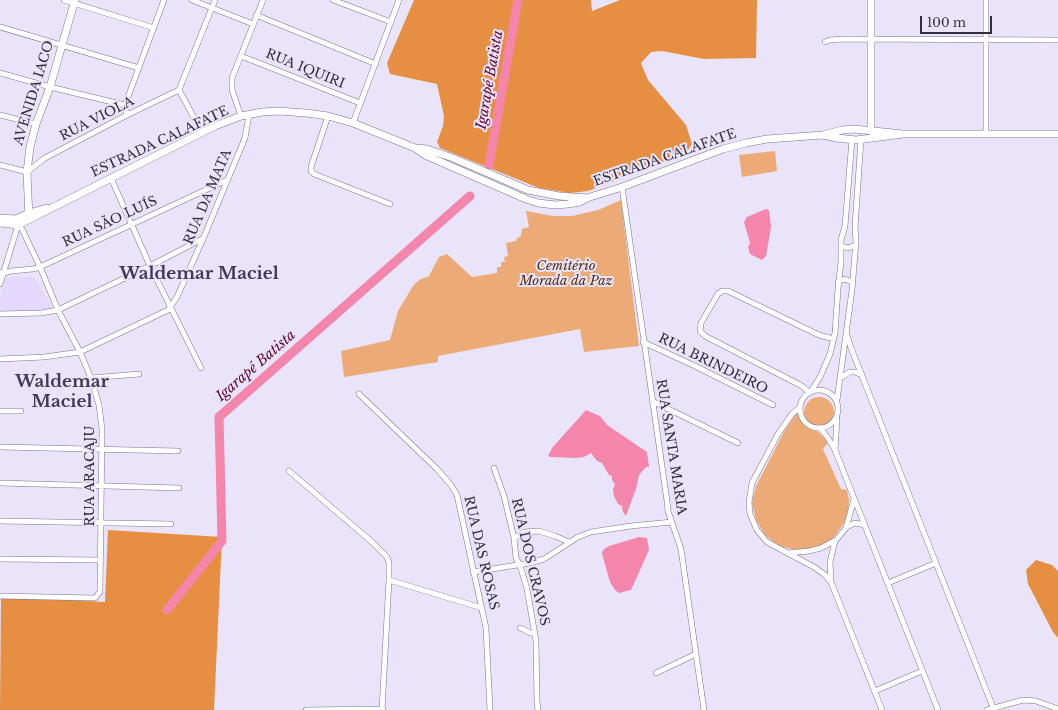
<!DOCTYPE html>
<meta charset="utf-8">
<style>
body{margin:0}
#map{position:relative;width:1058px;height:710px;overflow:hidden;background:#eae4fa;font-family:"Libre Baskerville",serif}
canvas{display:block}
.scale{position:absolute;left:920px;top:16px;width:72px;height:18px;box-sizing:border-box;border:2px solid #322e3c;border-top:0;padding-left:5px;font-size:12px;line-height:14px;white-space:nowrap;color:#322e3c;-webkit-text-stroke:3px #eae4fa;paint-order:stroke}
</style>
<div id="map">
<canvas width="1058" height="710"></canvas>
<div class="scale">100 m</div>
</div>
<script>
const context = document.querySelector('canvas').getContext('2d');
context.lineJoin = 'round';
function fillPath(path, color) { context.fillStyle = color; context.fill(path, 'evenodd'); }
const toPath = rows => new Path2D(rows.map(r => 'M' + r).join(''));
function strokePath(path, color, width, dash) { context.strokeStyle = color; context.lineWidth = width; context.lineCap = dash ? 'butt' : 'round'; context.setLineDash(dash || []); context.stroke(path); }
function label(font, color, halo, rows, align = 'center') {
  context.font = font + ' "Libre Baskerville",serif'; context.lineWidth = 4; context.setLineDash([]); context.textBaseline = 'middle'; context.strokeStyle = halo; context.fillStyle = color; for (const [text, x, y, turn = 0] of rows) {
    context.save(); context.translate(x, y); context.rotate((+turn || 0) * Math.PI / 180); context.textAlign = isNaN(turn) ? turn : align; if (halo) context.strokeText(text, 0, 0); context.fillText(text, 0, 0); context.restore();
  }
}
fillPath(toPath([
 [6,277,34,277,52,307,51,309,0,312,0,299]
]), '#e4d9fc');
fillPath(toPath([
 [775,151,777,171,742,177,739,155],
 [621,200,639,346,584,352,580,329,438,356,438,362,344,377,341,351,390,340,398,311,413,286,419,280,429,276,439,257,447,254,472,277,497,273,497,267,501,267,501,262,505,262,504,257,508,256,506,243,516,241,516,239,521,236,522,229,529,227,526,211,553,216,572,216,598,210],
 '804 412a15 15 0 1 1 30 0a15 15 0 1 1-30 0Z',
 [797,413,804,424,818,432,826,440,828,443,823,449,841,489,847,490,849,500,848,512,844,523,834,537,830,541,814,549,796,550,779,546,765,535,756,520,752,503,756,486,785,430]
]), '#ecaa76');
fillPath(toPath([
 [414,0,591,0,592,11,620,0,757,0,756,58,704,59,662,51,651,52,641,63,648,80,686,125,692,144,686,153,588,191,570,193,539,188,440,148,437,142,443,126,444,116,437,84,390,74,387,63],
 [108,530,222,537,214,710,0,710,1,596,105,602],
 [1036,560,1052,565,1058,571,1058,638,1053,632,1028,584,1026,570]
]), '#e68f42');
fillPath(toPath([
 [766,209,769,210,771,227,766,256,762,260,750,254,748,247,750,243,744,222,747,217],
 [586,410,600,416,607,425,647,452,649,467,646,467,639,475,636,489,634,494,626,516,623,512,622,506,618,504,614,496,613,490,615,484,612,480,612,476,609,475,602,463,597,461,591,453,584,457,575,458,551,457,548,456,552,448],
 [639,537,647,538,649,550,631,590,619,593,615,590,610,582,602,554,603,550,609,546]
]), '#f486ac');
strokePath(toPath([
 [489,165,518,0],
 [167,610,222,541,219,417,470,196]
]), '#f486ac', 9);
const street = toPath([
 [64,0,154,28],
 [192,0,253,24],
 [333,0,391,22],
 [986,0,986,134],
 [256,15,376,64],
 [0,27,139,68],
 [825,42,830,40,842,39,1058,40],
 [241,56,360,103],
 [0,73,50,87,125,105],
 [0,115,36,124],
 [127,115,125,105,164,0],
 [241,116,232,90,232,78,263,0],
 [328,116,311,167,311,171,314,174,390,204],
 [353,123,399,0],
 [202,132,179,90,215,0],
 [0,165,27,172,45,158,127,115,179,90],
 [111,178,150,266,201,368],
 [622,187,667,501,668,511,681,549,704,710],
 [842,246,847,248,855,246],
 [0,272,4,273,11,271,33,269,40,267,227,180],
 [838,282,845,279,852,282],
 [0,284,18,225],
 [0,314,41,313,58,310,150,266,202,239],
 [846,332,851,348,994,710],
 [643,342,695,366,773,405],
 [0,359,44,357,80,352,168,310,177,297,203,239,245,138,249,115],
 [91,378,139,374],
 [840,378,850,372,855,372,862,375],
 '800 409a19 19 0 1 1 38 0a19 19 0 1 1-38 0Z',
 [811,391,820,377,830,354,835,333,838,289,841,262,841,240,845,226,852,139],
 [809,392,802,386,705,336,700,331,701,323,718,294,722,291,728,291,819,335,834,339],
 [359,394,437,469,451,485,457,495,486,628,490,710],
 [837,400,852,290,856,241,855,227,861,139],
 [652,401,738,443],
 [800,407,792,414,778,434,752,483,749,502,750,514,757,530,767,542,814,567,825,575,831,582,882,710],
 [0,411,21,411],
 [820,428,828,438,835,450,938,710],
 [0,447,178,451],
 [835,450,837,419],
 [494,468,504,496,514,538,516,558,520,565,527,589,536,641,537,701,538,710],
 [289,471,372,542,387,557,389,563,389,580,382,710],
 [0,483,179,488],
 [0,521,171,524],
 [846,528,854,523,865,525],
 [514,538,524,532,539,531,555,536,569,542],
 [788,553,809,551,821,548,836,540,846,528,854,499],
 [0,559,100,560],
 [473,572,530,563,544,559,578,537,591,532,631,526,672,522],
 [389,580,482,608],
 [831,582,830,562,835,541],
 [888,583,936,563],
 [0,596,95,598,100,592,102,429,99,405,91,378,80,352,58,310,40,267,22,229,17,223],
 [520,628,523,629,530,633,535,633],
 [656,673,696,654],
 [875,691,922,671],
 [306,710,383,709],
 [987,710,1023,700,1036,701,1058,709]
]);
const secondary = toPath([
 [871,0,871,130,873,133],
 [823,135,836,138,856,140,903,134,1058,134],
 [415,148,427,149,453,158,528,190,559,196,587,198],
 [0,218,16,219,29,213,47,208],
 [29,219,27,172,30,147,36,124,50,87,75,0],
 [0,223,18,225,215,126,241,116,262,112,278,111,306,113,328,116,353,123,415,148,425,155,526,199,538,203,555,205,568,204,580,202,587,198,622,187,723,149,746,143,767,139,823,135,842,130,854,129,903,134]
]);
strokePath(street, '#7b7192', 6);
strokePath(secondary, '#7b7192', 8);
strokePath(street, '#fff', 5);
strokePath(secondary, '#fff', 7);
label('13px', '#322e3c', '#eae4fa', [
 ["RUA IQUIRI",305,69,22],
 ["AVENIDA IACO",34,93,-73],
 ["RUA VIOLA",97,119,-27],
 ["ESTRADA CALAFATE",160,142,-25],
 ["ESTRADA CALAFATE",665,158,-19],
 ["RUA DA MATA",208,197,-67],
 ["RUA SÃO LUÍS",110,222,-25],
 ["RUA BRINDEIRO",713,364,26],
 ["RUA SANTA MARIA",671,447,81],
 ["RUA ARACAJU",90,476,-90],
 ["RUA DAS ROSAS",481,553,77],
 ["RUA DOS CRAVOS",530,562,77]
]);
label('italic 13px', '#4f2c0c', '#eae4fa', [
 ["Cemitério",566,266],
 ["Morada da Paz",566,281]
]);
label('italic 14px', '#640033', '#eae4fa', [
 ["Igarapé Batista",490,80,-80],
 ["Igarapé Batista",256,366,-41]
]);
label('bold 17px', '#423956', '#eae4fa', [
 ["Waldemar Maciel",199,274],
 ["Waldemar",62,382],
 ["Maciel",62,402]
]);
</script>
